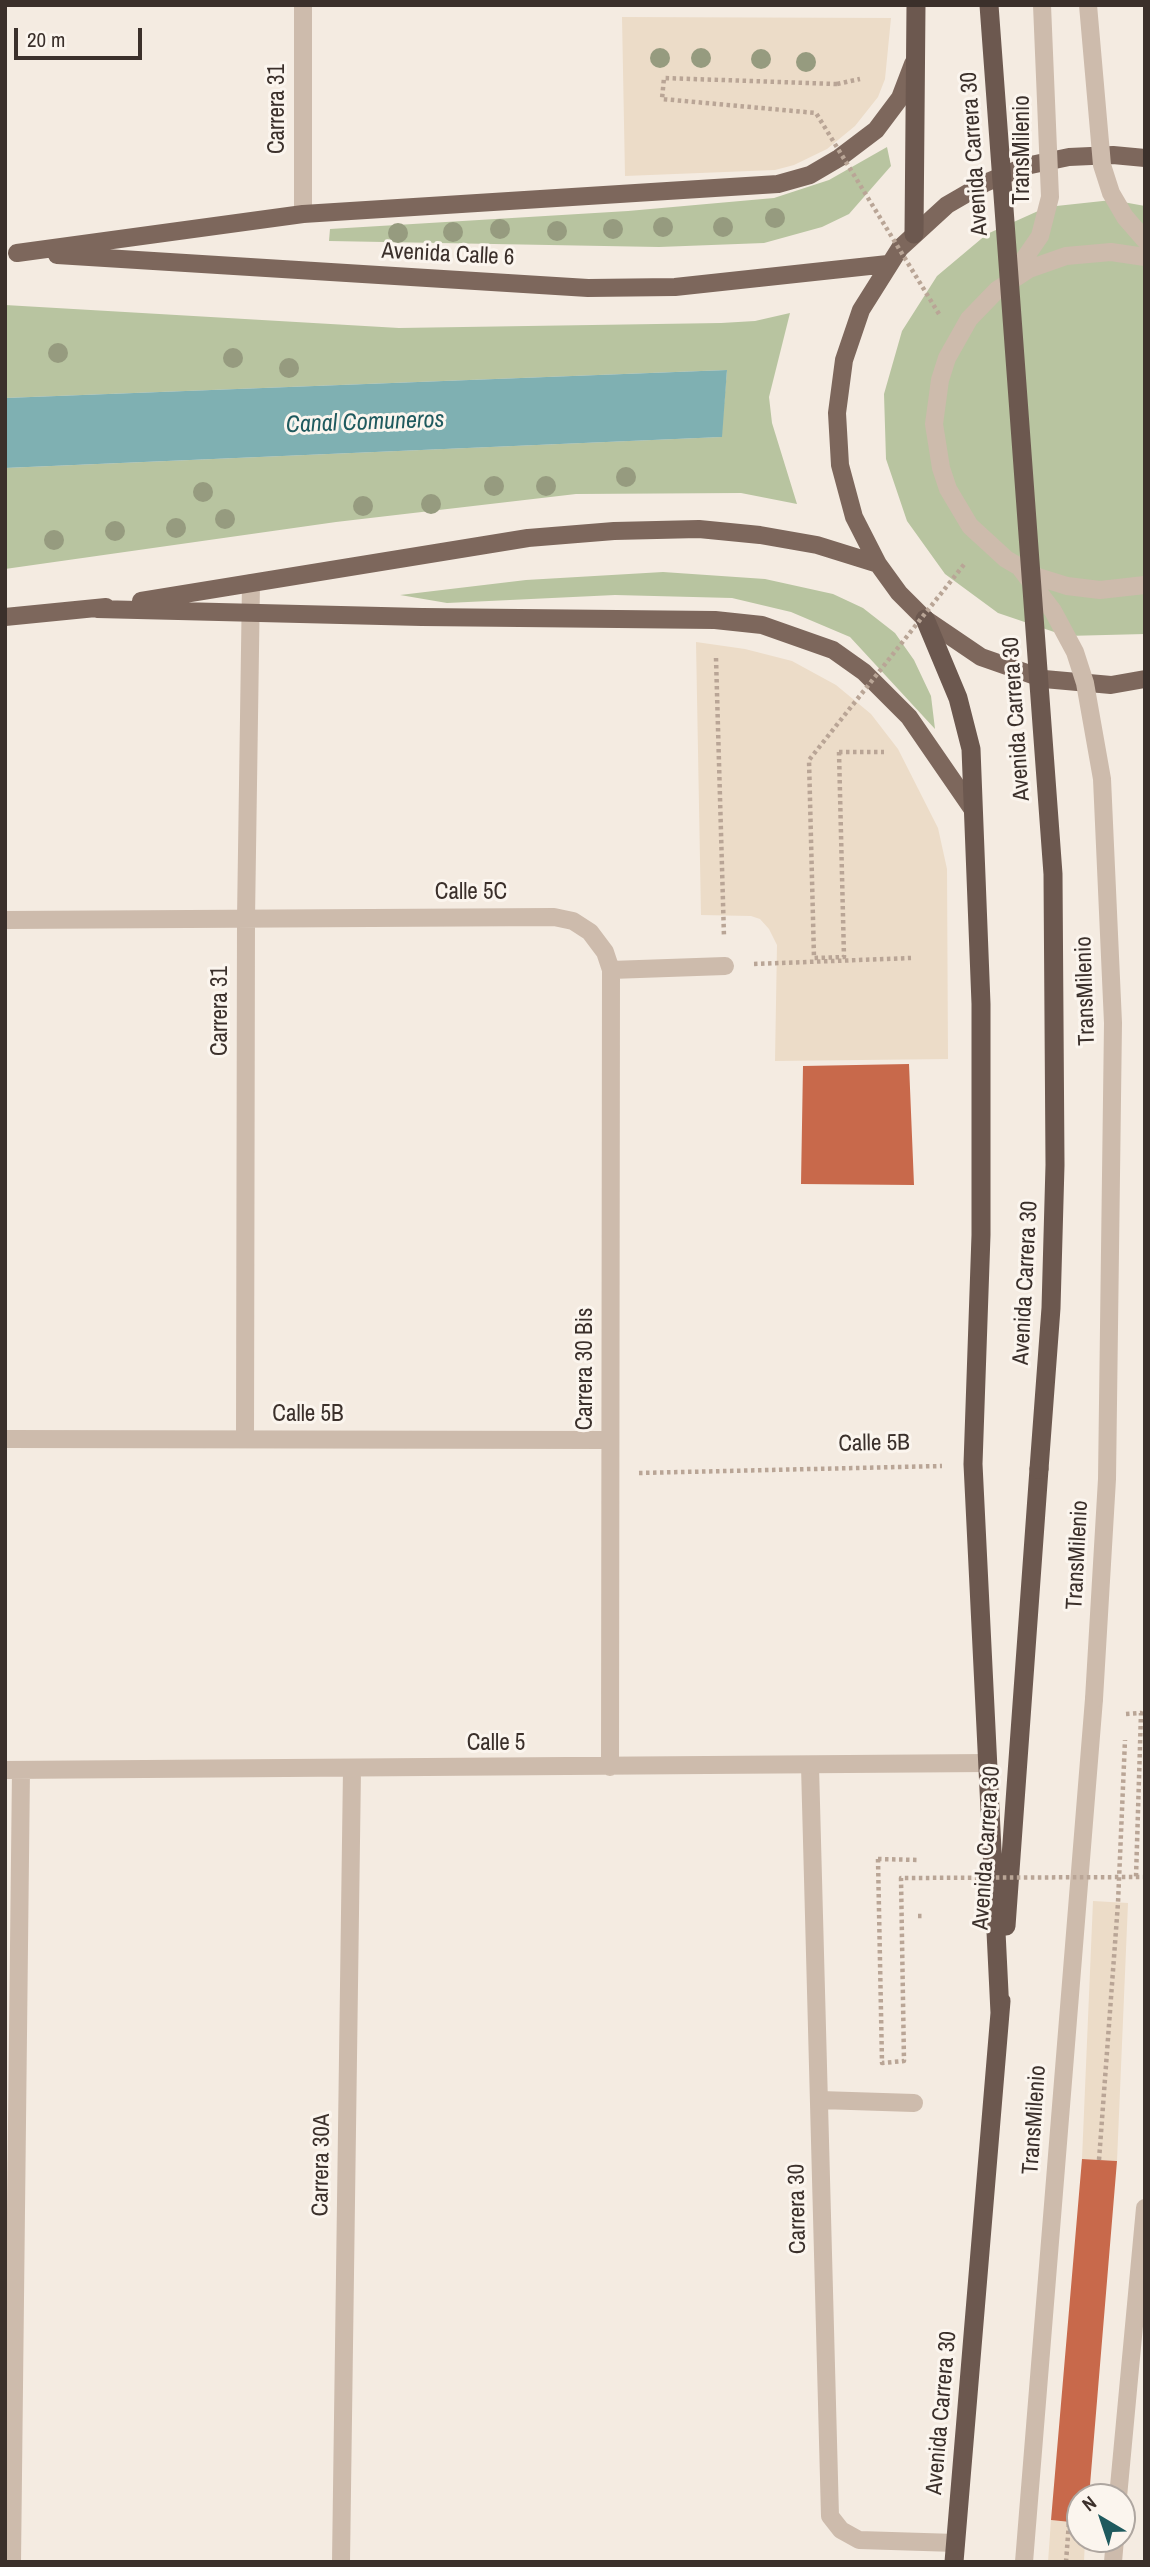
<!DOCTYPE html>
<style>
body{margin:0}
#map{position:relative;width:1150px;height:2567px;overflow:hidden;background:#f4ebe1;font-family:"Archivo Narrow",sans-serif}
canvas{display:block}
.frame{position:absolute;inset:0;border:7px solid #3b302b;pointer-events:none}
.north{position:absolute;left:1066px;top:2483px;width:70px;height:70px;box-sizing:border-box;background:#fbf5ee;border:2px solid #aea6a0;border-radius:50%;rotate:321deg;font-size:19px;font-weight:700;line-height:28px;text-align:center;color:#3b302b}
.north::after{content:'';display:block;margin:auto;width:24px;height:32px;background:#1f5a5e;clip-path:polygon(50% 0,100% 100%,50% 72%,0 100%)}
.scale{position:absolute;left:14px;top:28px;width:128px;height:32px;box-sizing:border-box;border:4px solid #3b302b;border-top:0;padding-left:9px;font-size:21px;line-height:24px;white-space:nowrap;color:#3b302b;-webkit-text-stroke:5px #fbf5ee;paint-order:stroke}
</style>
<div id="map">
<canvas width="1150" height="2567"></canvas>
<div class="frame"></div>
<div class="north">N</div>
<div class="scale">20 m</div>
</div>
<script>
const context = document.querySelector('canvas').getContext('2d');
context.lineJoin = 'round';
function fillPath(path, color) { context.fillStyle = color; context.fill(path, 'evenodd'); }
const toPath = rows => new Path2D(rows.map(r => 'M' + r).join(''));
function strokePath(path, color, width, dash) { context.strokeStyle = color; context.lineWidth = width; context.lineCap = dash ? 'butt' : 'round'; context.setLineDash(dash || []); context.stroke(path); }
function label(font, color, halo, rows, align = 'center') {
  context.font = font + ' "Archivo Narrow",sans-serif'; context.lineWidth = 6; context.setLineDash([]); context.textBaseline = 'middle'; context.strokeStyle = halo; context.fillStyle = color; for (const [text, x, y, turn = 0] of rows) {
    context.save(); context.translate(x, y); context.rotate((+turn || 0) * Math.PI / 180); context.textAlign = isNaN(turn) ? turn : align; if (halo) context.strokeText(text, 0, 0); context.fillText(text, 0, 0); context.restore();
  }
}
fillPath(toPath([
 [887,147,891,166,849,214,822,227,764,243,659,247,329,241,330,229,628,211,774,198,829,180],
 [1112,200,1145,206,1145,634,1066,636,998,613,945,574,907,521,886,459,884,394,902,331,937,276,987,234,1047,207],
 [5,305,399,328,721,323,755,321,790,313,769,397,772,423,797,504,741,493,576,494,336,522,5,569,5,468,721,437,727,370,5,398],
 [663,572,765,579,833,594,863,608,895,633,914,660,931,696,935,729,850,637,791,612,732,598,615,595,447,603,400,595,526,580]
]), '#b8c4a0');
fillPath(toPath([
 [622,17,891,18,885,79,878,97,855,126,827,149,794,165,775,170,625,176],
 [696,642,745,649,792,661,836,685,871,714,898,749,938,828,947,869,948,1059,775,1061,777,945,769,929,760,919,751,916,701,915],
 [1093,1901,1128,1903,1117,2161,1082,2159],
 [1051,2520,1080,2523,1080,2539,1085,2539,1084,2562,1048,2562]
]), '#ecdcc8');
fillPath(toPath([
 [727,370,722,437,5,468,5,398]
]), '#7fb0b2');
fillPath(toPath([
 [909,1064,914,1185,801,1184,803,1066],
 [1082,2159,1117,2161,1089,2497,1080,2497,1080,2523,1051,2520]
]), '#c8694b');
strokePath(toPath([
 [837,84,860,79],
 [716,658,724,937],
 [839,752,884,752],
 [754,964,911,958],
 [639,1473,942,1466],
 [1126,1714,1141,1713,1136,1877],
 [878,1859,919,1860],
 [918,1916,924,1916],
 [1099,2160,1118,1903,1125,1740],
 [1066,2562,1069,2522]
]), '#b9a596', 4.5, [3.5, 3.5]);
strokePath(toPath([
 [810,1766,830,2516,841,2530,859,2540,956,2543],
 [820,2100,914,2103],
 [1118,2497,1145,2208],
 [1024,2562,1094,1699],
 [1113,2562,1115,2539]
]), '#cdbbac', 18);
strokePath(toPath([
 [303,5,303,214],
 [5,920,554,917,573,921,590,932,605,952,611,970,610,1767],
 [611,970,725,966],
 [5,1439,610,1440],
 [245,1439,246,918,251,583],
 [5,1770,988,1763],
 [12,2562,21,1770],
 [341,2562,352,1769]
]), '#cdbbac', 18);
strokePath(toPath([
 [1145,158,1113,155,1069,157,1026,166,985,183,947,205,900,248,861,310,844,360,837,413,840,465,854,517,878,564,899,593,925,619,981,657,1044,679,1111,685,1145,679],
 [17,253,303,214,778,184,810,175,839,158,876,130,900,98,913,64],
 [57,255,588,288,675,287,888,264],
 [141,601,528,538,614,531,699,529,760,535,817,545,878,564],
 [97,609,422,617,715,620,762,625,833,650,864,672,909,717,973,810],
 [5,617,106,607]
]), '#7d675c', 18);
strokePath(toPath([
 [914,234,916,5],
 [925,619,958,698,971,749,981,1004,981,1235,973,1464,1000,2013],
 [1006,1926,1039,1469],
 [954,2562,1001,2001]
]), '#6c584f', 19);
strokePath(toPath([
 [837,84,664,78,662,99,816,113,939,314],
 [839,752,844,957,814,958,809,760,966,562],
 [878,1859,882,2063,904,2061,901,1878,1145,1877]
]), '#b9a596', 4.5, [3.5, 3.5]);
strokePath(toPath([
 [1088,5,1102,165,1111,193,1125,217,1145,240],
 [1145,257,1111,252,1066,256,1029,269,997,290,969,319,947,358,940,380,934,424,941,468,948,489,970,526,1006,559,1035,576,1067,586,1100,590,1145,585],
 [1013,275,1040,236,1050,197,1042,5],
 [1021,569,1053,611,1075,652,1085,683,1102,779,1113,1023,1107,1479,1094,1699]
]), '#cdbbac', 18);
strokePath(toPath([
 [989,5,1053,874,1055,1165,1051,1308,1039,1469]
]), '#6c584f', 19);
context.fillStyle = '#969b7f';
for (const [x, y] of [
 [660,58],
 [701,58],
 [761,59],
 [806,62],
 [775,218],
 [663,227],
 [723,227],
 [500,229],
 [613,229],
 [557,231],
 [453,232],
 [398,233],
 [58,353],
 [233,358],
 [289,368],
 [626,477],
 [494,486],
 [546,486],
 [203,492],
 [431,504],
 [363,506],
 [225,519],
 [176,528],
 [115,531],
 [54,540]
]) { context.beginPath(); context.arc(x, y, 10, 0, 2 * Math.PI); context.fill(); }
label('23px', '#3b302b', '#fbf5ee', [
 ["Carrera 31",278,109,-90],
 ["TransMilenio",1023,150,-90],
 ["Avenida Carrera 30",975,154,-94],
 ["Avenida Calle 6",448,255,3],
 ["Avenida Carrera 30",1017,719,-94],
 ["Calle 5C",471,893],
 ["TransMilenio",1086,991,-92],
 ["Carrera 31",221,1011,-90],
 ["Avenida Carrera 30",1026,1283,-87],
 ["Carrera 30 Bis",586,1369,-90],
 ["Calle 5B",308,1415],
 ["Calle 5B",874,1444,-1],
 ["TransMilenio",1078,1555,-87],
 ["Calle 5",496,1744],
 ["Avenida Carrera 30",987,1848,-86],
 ["TransMilenio",1035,2120,-86],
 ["Carrera 30A",322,2165,-89],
 ["Carrera 30",798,2209,-91],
 ["Avenida Carrera 30",942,2413,-85]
]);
label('italic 24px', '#1f5a5e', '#fbf5ee', [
 ["Canal Comuneros",365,423,-2]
]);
</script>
